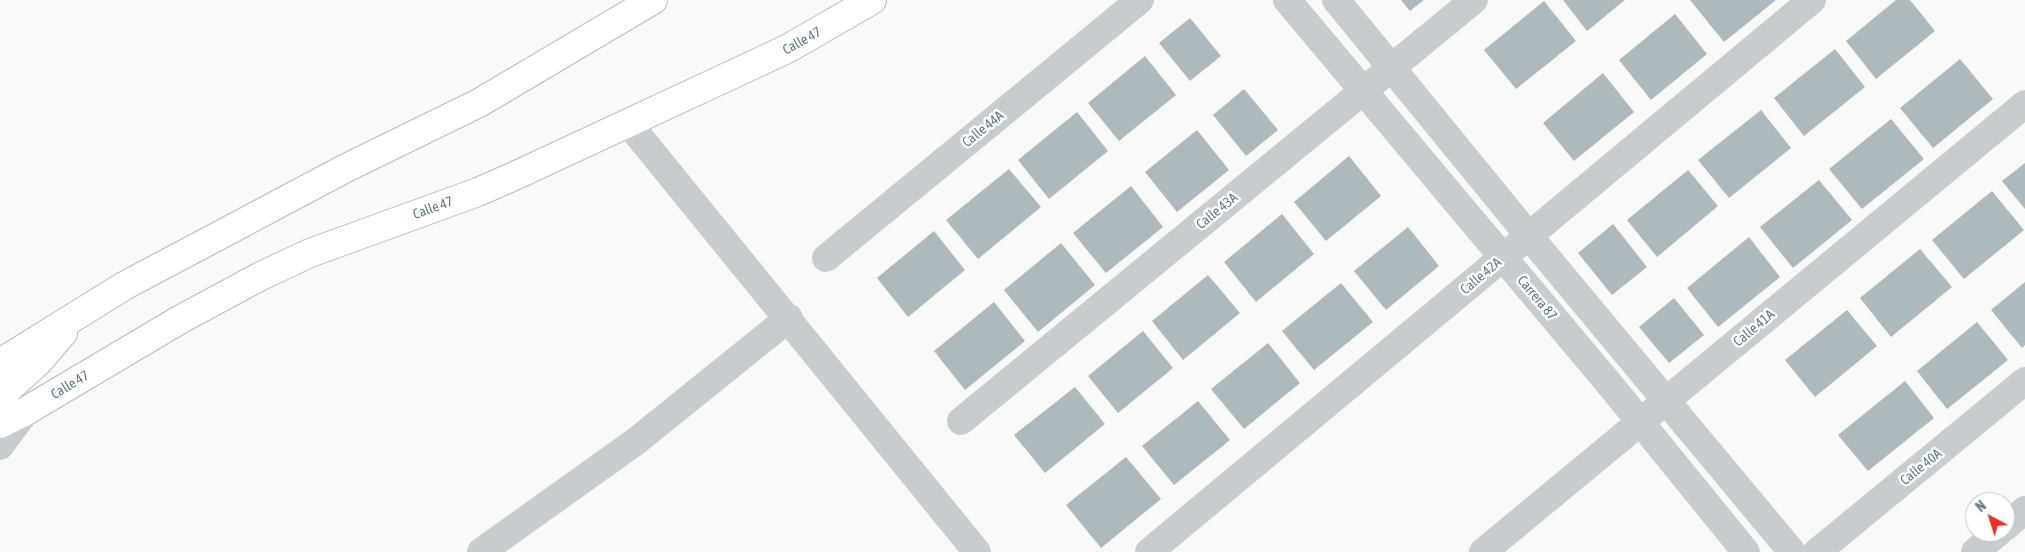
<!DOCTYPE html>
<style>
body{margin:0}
#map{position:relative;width:2025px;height:552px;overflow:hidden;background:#f9f9f7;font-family:"Asap Condensed",sans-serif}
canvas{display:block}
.north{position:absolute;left:1965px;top:492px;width:50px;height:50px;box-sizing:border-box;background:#fff;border:1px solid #c0cace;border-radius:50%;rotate:320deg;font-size:14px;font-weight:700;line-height:20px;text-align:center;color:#627a84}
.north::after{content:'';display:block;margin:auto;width:18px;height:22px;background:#f02c20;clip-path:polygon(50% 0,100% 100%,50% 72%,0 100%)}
</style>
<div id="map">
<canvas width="2025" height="552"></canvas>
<div class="north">N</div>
</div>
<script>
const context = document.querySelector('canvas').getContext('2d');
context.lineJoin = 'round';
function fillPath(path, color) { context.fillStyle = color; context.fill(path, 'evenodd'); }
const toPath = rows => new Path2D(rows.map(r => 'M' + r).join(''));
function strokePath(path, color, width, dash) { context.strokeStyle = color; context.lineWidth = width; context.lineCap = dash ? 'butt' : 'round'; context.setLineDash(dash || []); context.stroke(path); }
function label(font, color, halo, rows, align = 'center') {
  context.font = font + ' "Asap Condensed",sans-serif'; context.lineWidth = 5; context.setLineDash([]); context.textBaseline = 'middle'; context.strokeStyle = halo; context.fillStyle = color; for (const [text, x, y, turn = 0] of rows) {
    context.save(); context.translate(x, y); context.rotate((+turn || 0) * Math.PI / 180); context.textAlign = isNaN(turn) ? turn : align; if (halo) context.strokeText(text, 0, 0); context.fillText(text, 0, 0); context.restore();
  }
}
fillPath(toPath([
 [1401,0,1424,0,1410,11],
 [1563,0,1625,0,1587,31],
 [1690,0,1776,0,1724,42],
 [1896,0,1910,0,1935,31,1876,79,1846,41],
 [1544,1,1576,41,1516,89,1484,50],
 [1675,14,1707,54,1651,100,1619,60],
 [1190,18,1221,56,1190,81,1159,43],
 [1835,49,1865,87,1804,136,1774,98],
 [1145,56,1176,95,1119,141,1088,103],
 [1960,59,1993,99,1933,148,1900,108],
 [1603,73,1634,112,1574,161,1543,123],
 [1244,89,1278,130,1246,156,1213,115],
 [1761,110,1791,148,1729,198,1698,160],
 [1077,112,1108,151,1049,199,1018,160],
 [1891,119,1924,159,1862,209,1829,169],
 [1197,130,1229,170,1177,212,1145,172],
 [1349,156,1381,196,1326,241,1294,202],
 [2025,163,2025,209,2002,181],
 [1009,169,1041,207,978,259,946,220],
 [1688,170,1718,206,1657,257,1627,220],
 [1819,180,1852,220,1793,268,1760,227],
 [1131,186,1163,227,1106,273,1073,233],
 [1992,191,2024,230,1964,279,1932,240],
 [1282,214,1314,254,1256,302,1224,262],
 [1613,224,1647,267,1612,295,1578,253],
 [1408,227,1439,266,1386,310,1354,271],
 [934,231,965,270,908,317,877,278],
 [1749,237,1780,277,1718,327,1687,288],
 [1061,243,1095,285,1038,332,1004,290],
 [1920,249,1952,287,1891,337,1860,298],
 [1208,275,1240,313,1183,360,1152,321],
 [2025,282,2025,345,2022,348,1991,310],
 [1341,283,1373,322,1314,370,1282,331],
 [1674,298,1704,335,1669,363,1639,327],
 [994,302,1025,341,965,390,934,351],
 [1847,310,1877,346,1815,397,1785,360],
 [1977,322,2008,360,1947,409,1917,371],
 [1143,331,1173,368,1118,413,1088,376],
 [1268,343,1300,383,1244,429,1211,389],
 [1905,381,1934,418,1868,471,1838,435],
 [1075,387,1105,424,1045,473,1014,435],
 [1198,401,1230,440,1174,485,1142,446],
 [1126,457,1161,499,1101,548,1066,505]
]), '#adb9bc');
const major = toPath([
 [0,363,124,286,346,168,479,103,653,0],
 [0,396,39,361,63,333],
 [0,424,26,411,181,319,261,276,310,253,478,192,521,173,787,49,872,0]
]);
strokePath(major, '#b7bec1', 30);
strokePath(toPath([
 [1287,0,1611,386,1746,552],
 [1336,0,1529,236,1792,552],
 [629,124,977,552],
 [826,258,1140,0],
 [961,421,1474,0],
 [0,446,26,411],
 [2005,527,2025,510],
 [481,552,635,442,789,318],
 [1149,552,1812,0],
 [1483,552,2025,104],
 [1817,552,2025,381],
 [1975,552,1999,532]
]), '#c7cccf', 28);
strokePath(major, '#fff', 28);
label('14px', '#627a84', '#fff', [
 ["Calle 47",802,41,-29],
 ["Calle 44A",983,129,-39],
 ["Calle 47",433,208,-20],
 ["Calle 43A",1217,211,-39],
 ["Calle 42A",1481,276,-40],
 ["Carrera 87",1537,298,50],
 ["Calle 41A",1754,328,-40],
 ["Calle 47",70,385,-31],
 ["Calle 40A",1921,467,-39]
]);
</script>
